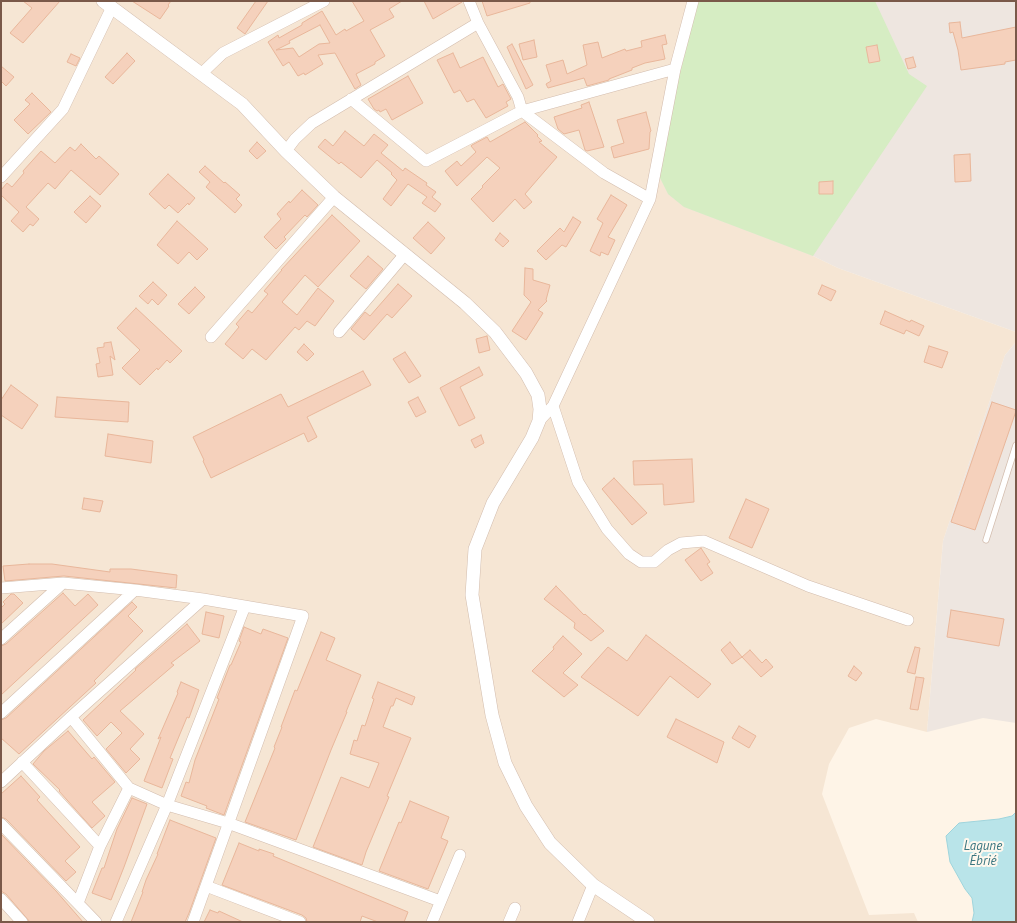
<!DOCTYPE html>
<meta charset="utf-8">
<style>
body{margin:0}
#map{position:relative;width:1017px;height:923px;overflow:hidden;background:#fef4e7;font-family:"PT Sans",sans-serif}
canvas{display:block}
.frame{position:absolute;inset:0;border:2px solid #7a5949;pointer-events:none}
</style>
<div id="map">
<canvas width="1017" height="923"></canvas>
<div class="frame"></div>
</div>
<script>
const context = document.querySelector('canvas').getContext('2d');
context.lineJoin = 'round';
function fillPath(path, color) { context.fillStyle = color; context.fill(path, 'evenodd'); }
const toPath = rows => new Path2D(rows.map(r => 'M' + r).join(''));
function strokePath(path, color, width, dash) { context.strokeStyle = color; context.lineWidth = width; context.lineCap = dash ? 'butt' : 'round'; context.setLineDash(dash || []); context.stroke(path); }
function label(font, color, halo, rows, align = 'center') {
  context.font = font + ' "PT Sans",sans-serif'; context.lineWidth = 4; context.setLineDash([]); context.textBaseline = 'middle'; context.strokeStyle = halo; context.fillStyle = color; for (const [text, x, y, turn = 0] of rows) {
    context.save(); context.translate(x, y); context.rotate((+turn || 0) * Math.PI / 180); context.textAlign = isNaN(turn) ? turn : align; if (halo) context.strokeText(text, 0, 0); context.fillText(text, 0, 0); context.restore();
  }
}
fillPath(toPath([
 [1,1,698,1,813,256,838,268,1016,332,1016,342,1005,355,943,541,927,732,876,719,849,728,829,764,822,794,869,915,914,913,918,922,1,922]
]), '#f6e6d4');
fillPath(toPath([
 [698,1,1016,1,1016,332,838,268,813,256,684,207,668,194,660,178],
 [1016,342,1016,723,983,718,927,732,943,541,1005,355]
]), '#eee6e0');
fillPath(toPath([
 [698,1,875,1,909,74,927,86,813,256,684,207,668,194,660,178,658,161]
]), '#d6edc3');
const water = toPath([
 [1016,812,1016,922,972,922,974,913,972,898,965,889,950,862,946,836,959,823,999,819,1012,816,1016,812]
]);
fillPath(water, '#b9e4e9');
strokePath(water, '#9fd4dc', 1);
const building = toPath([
 [23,1,60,1,23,43,10,33,32,8,23,1],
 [132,1,171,1,168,5,169,6,160,19,132,1],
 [256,1,268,1,245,34,237,28,256,1],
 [352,1,402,1,389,9,394,17,370,30,385,56,375,62,375,64,356,74,361,85,355,89,335,53,318,55,323,64,305,75,304,73,298,76,289,62,283,66,268,42,278,35,279,38,302,25,302,23,322,11,336,35,345,29,346,31,364,21,352,1],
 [320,25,330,43,319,44,299,57,293,48,276,50,290,43,289,41,320,25],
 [424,1,462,1,462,2,433,19,424,1],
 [482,1,530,1,530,3,487,16,482,1],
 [960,22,962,38,1016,27,1016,60,1005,62,1005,64,961,70,958,50,953,32,950,33,949,23,960,22],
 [665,35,667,44,662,45,665,59,645,63,632,68,632,70,609,79,609,80,587,86,584,78,548,88,546,84,551,81,546,65,563,60,567,74,587,65,583,45,598,42,602,58,625,49,626,51,642,47,641,41,665,35],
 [534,40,537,57,523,60,519,44,534,40],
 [512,44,533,85,526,89,507,47,512,44],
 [877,45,880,61,869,63,866,47,877,45],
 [127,53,135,61,113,84,105,77,127,53],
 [453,53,460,68,483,57,498,87,503,84,511,99,506,102,508,106,486,118,474,99,467,102,460,90,454,93,437,60,453,53],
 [71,54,80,58,76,66,67,62,71,54],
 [913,57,916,67,908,69,905,59,913,57],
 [1,66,14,77,6,86,1,81,1,66],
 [408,76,423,103,392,120,386,109,380,112,379,110,377,111,374,109,368,99,408,76],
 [32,93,51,112,28,134,14,120,30,104,25,100,32,93],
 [589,102,604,147,587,151,585,150,579,130,564,134,558,129,554,117,582,108,581,105,589,102],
 [646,112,651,131,650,132,649,149,614,158,611,147,624,143,617,120,646,112],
 [525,122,538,135,537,136,542,141,539,142,557,157,525,194,532,202,524,209,515,199,493,222,471,199,483,187,482,186,500,168,487,157,457,186,445,171,457,161,461,166,476,152,471,146,472,145,487,137,490,142,525,122],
 [345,131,364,146,374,134,388,145,381,153,403,171,405,168,427,183,426,185,436,192,432,197,441,204,435,212,422,203,427,197,408,184,391,206,383,199,397,180,391,174,392,173,377,160,361,178,341,162,339,164,318,147,325,139,333,146,345,131],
 [257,142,266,151,257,159,249,151,257,142],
 [81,144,96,159,99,156,119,174,100,195,71,170,55,189,48,183,26,207,39,219,33,226,30,224,23,232,11,221,19,212,1,195,1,190,7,183,12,187,24,173,23,171,41,151,55,163,70,147,75,151,81,144],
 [970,154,971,181,955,182,954,155,970,154],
 [205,166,224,183,225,182,240,195,236,199,242,205,235,213,206,187,210,182,199,172,205,166],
 [168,174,195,198,189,205,188,203,178,213,169,205,165,209,149,194,168,174],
 [833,181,833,194,819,194,819,182,833,181],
 [302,190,318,205,307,217,305,215,284,237,286,239,276,249,264,237,281,219,277,214,289,201,290,203,302,190],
 [611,195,627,205,608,237,615,240,608,255,601,252,600,256,590,251,603,223,597,219,611,195],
 [90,196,101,206,86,223,74,212,90,196],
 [332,215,360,241,318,287,305,275,282,302,297,315,318,288,334,301,315,326,307,321,299,330,295,327,266,360,252,349,243,359,225,344,239,327,236,324,248,310,252,313,268,294,264,291,282,270,281,270,332,215],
 [573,217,581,222,566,247,562,245,546,260,537,251,560,228,564,232,573,217],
 [177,221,208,249,197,260,189,252,178,264,157,245,177,221],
 [428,222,445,238,431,254,413,238,428,222],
 [500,233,509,241,503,247,495,240,500,233],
 [368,256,383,269,366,289,350,276,368,256],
 [525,268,533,269,533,280,550,285,546,300,547,301,538,310,543,313,526,340,512,331,531,302,524,295,525,268],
 [153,282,167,295,158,305,152,299,148,304,139,296,153,282],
 [398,284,412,296,392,318,387,314,364,340,351,329,365,312,370,316,398,284],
 [822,285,836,291,831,301,818,294,822,285],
 [195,287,205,297,189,314,178,304,195,287],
 [136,308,182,351,170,363,167,360,158,370,157,368,140,385,122,368,140,350,117,328,136,308],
 [885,311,910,322,911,320,924,326,919,336,906,330,904,334,880,324,885,311],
 [487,336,490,350,479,353,476,339,487,336],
 [111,342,115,360,110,356,113,375,98,377,96,364,100,363,97,348,104,347,104,343,111,342],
 [304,344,314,354,307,361,297,352,304,344],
 [929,346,948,352,942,368,924,362,929,346],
 [405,352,421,376,409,383,393,359,405,352],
 [479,367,483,375,460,387,475,418,459,426,440,388,479,367],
 [363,371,371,385,307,417,317,437,308,442,304,433,211,478,203,461,204,460,193,437,281,394,288,407,363,371],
 [11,385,38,405,22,429,1,415,1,400,11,385],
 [57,397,129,402,128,422,55,417,57,397],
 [418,397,426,412,416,417,408,402,418,397],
 [992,402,1016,410,1016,411,975,530,951,522,992,402],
 [108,434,153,441,151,463,105,456,108,434],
 [481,435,484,443,475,448,471,440,481,435],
 [692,459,694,502,664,505,663,484,634,485,633,461,692,459],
 [614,478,647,513,632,525,602,489,614,478],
 [84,498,103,501,100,512,82,509,84,498],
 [746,499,769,509,752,548,729,538,746,499],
 [701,548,710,562,707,564,713,573,701,581,685,560,701,548],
 [29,564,52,564,110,572,110,569,131,569,177,575,176,588,64,576,5,581,3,566,29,564],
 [556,586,584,615,585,614,604,631,591,641,574,628,575,623,544,599,556,586],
 [63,593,75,606,88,594,98,605,1,695,1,646,6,644,63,593],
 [11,594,14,594,23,603,1,624,1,608,5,604,3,602,11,594],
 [132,602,137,607,128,616,143,631,94,681,96,683,19,754,1,738,1,720,6,718,132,602],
 [951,610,1004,619,999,646,947,637,951,610],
 [206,612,224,616,219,638,202,634,206,612],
 [187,624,200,641,171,663,174,665,120,711,144,734,130,749,140,759,126,773,106,749,122,733,111,722,97,736,83,720,136,670,135,669,187,624],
 [244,627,261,634,263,629,288,638,224,815,206,808,207,806,181,796,186,782,189,783,195,760,219,699,217,698,230,665,231,665,241,642,239,641,244,627],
 [321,632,335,638,326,660,361,675,346,712,347,712,331,750,296,840,245,822,275,748,274,747,282,727,281,727,295,690,297,691,321,632],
 [646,635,711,684,698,698,670,676,638,716,581,677,608,647,627,661,646,635],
 [563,636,582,654,563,673,578,685,564,697,532,671,554,649,553,647,563,636],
 [730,642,742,657,732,664,721,650,730,642],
 [915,647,920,648,915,674,907,672,915,647],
 [750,650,762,663,766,659,773,667,761,677,742,657,750,650],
 [854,666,862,673,856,681,848,676,854,666],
 [916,677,924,678,918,710,910,709,916,677],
 [181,682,199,690,189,718,187,717,170,758,173,759,162,788,144,781,161,737,158,739,178,693,177,692,181,682],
 [378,682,415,697,412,705,396,698,393,706,391,706,383,727,411,738,387,796,389,797,366,852,362,865,313,847,341,777,369,788,379,763,350,754,354,740,357,741,362,725,365,726,374,699,372,698,378,682],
 [676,719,724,742,717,763,667,737,676,719],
 [739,726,756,736,749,748,732,738,739,726],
 [68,731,92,759,94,757,115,782,92,802,105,816,92,828,59,791,60,790,33,764,44,751,68,731],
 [21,776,40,797,37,800,80,847,65,861,76,872,66,881,6,819,1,817,1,794,21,776],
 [132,798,147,804,124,867,111,900,92,893,102,868,104,868,117,829,132,798],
 [410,801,449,817,441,838,448,841,428,889,379,871,399,822,401,823,410,801],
 [170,820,216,838,189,913,185,922,131,922,143,892,142,892,146,880,158,854,157,854,170,820],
 [1,834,56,891,83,922,30,922,6,894,1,891,1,834],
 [239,843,259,851,259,849,274,854,273,856,408,912,404,922,378,922,362,916,360,922,307,922,306,918,302,915,222,885,239,843],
 [210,910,218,913,219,911,243,922,204,922,210,910]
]);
fillPath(building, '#f5d1bc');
strokePath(building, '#e9b79b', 1);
const service = toPath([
 [986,540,1016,445]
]);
const minor = toPath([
 [469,1,478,23,518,97,522,111,604,173,650,199],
 [201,74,223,53,324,1],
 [351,99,426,161,522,111,675,69],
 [286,151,295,139,312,123,478,23],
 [1,177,63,109,112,7],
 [339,332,405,254],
 [211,337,334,197],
 [553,406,578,482,607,529,629,554,641,562,654,562,668,550,681,543,704,541,808,586,908,620],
 [539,421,553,406,650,199,675,69,693,1],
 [1,588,63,583,135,590,203,599,303,616,193,922],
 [1,639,63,583],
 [1,713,135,590],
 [71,717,129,788,167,805,228,823,440,901],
 [22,762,100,846],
 [1,782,71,717,203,599],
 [1,824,96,922],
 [206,886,300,922],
 [1,899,22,922],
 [78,903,100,846,129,788],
 [116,922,167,805,245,606],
 [432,922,460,855],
 [509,922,515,908],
 [578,922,593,885]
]);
const tertiary = toPath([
 [103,1,242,104,286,151,334,197,465,303,495,332,526,373,538,395,540,409,539,421,532,438,493,503,475,549,472,595,492,715,505,763,526,806,550,843,593,885,648,922]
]);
strokePath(service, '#d3bdae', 7);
strokePath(minor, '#d3bdae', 12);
strokePath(tertiary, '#d3bdae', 14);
strokePath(service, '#fff', 5.5);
strokePath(minor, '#fff', 11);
strokePath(tertiary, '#fff', 13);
label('italic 13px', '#3b7680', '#fff8ee', [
 ["Lagune",983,846],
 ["Ébrié",983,861]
]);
</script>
